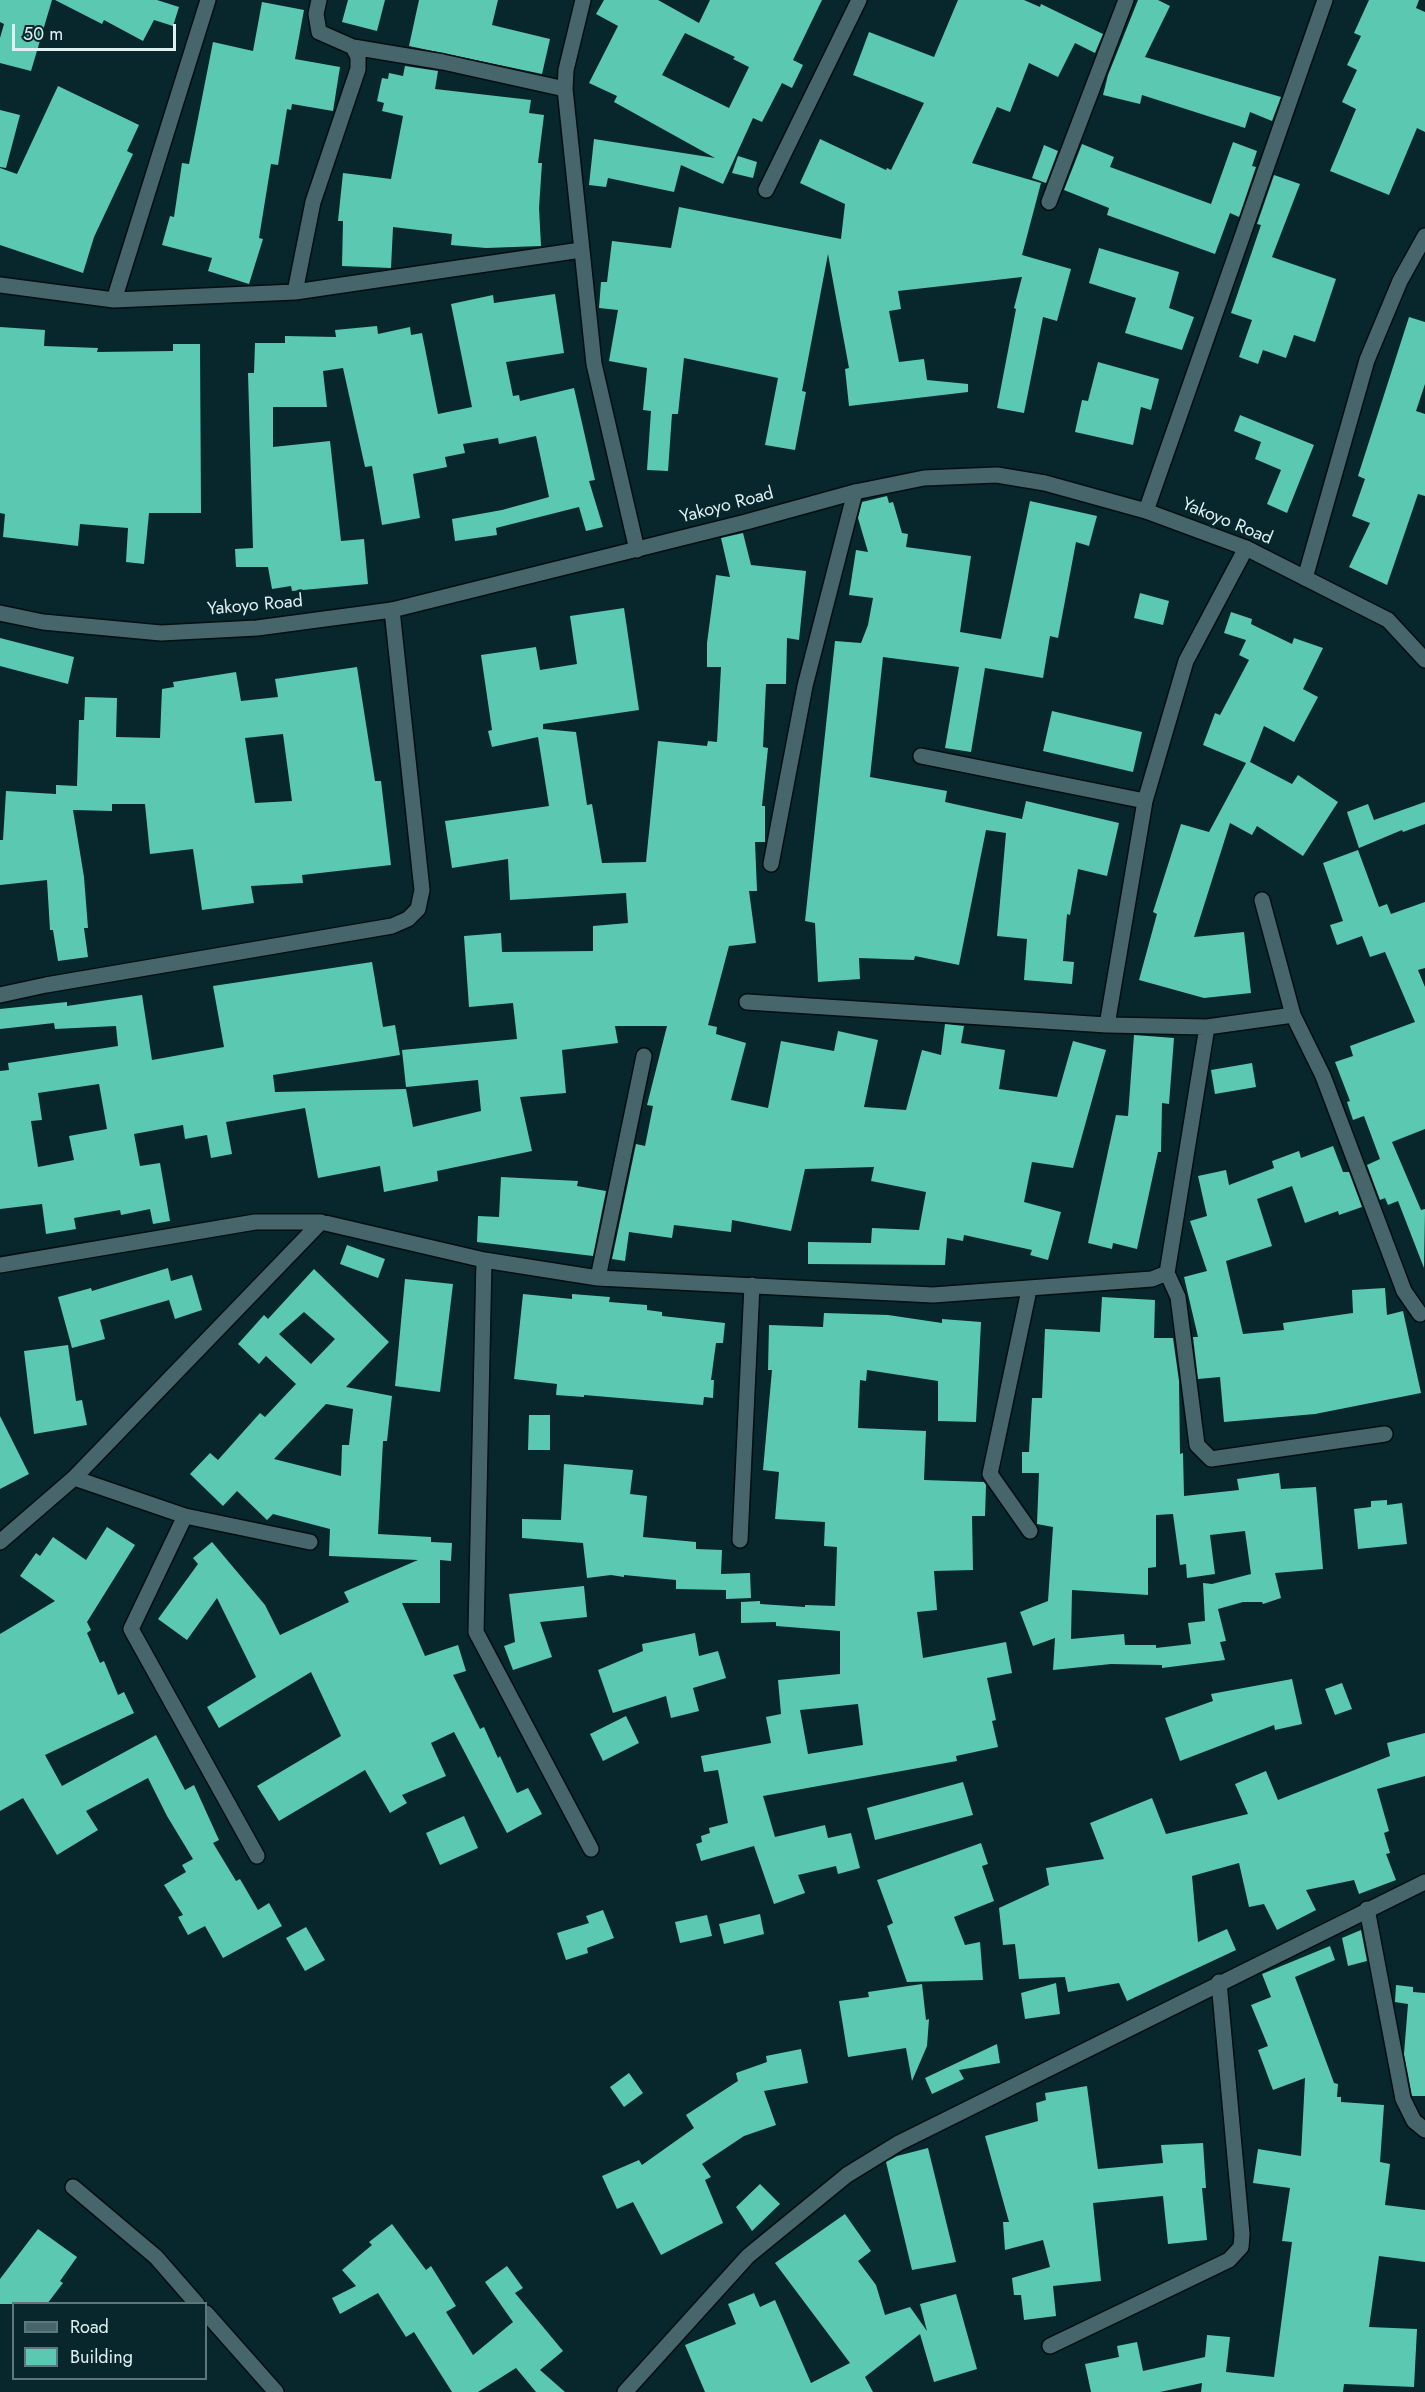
<!DOCTYPE html>
<style>
body{margin:0}
#map{position:relative;width:1425px;height:2392px;overflow:hidden;background:#08272c;font-family:Jost,sans-serif}
canvas{display:block}
.legend{position:absolute;left:12px;top:2302px;width:195px;height:78px;box-sizing:border-box;background:#08272c;border:2px solid #5e777c;margin:0;padding:8px 10px;list-style:none;font-size:18px;color:#dff0f3}
.legend li{display:flex;align-items:center;gap:12px;height:30px}
.legend b{width:30px;border:2px solid #5e777c}
.scale{position:absolute;left:12px;top:24px;width:164px;height:27px;box-sizing:border-box;border:3px solid #dff0f3;border-top:0;padding-left:8px;font-size:18px;line-height:21px;white-space:nowrap;color:#dff0f3;-webkit-text-stroke:4px #08272c;paint-order:stroke}
</style>
<div id="map">
<canvas width="1425" height="2392"></canvas>
<ul class="legend">
<li><b style="height:8px;background:#47666b"></b>Road</li>
<li><b style="height:16px;background:#5bc9b2"></b>Building</li>
</ul>
<div class="scale">50 m</div>
</div>
<script>
const context = document.querySelector('canvas').getContext('2d');
context.lineJoin = 'round';
function fillPath(path, color) { context.fillStyle = color; context.fill(path, 'evenodd'); }
const toPath = rows => new Path2D(rows.map(r => 'M' + r).join(''));
function strokePath(path, color, width, dash) { context.strokeStyle = color; context.lineWidth = width; context.lineCap = dash ? 'butt' : 'round'; context.setLineDash(dash || []); context.stroke(path); }
function label(font, color, halo, rows, align = 'center') {
  context.font = font + ' Jost,sans-serif'; context.lineWidth = 6; context.setLineDash([]); context.textBaseline = 'middle'; context.strokeStyle = halo; context.fillStyle = color; for (const [text, x, y, turn = 0] of rows) {
    context.save(); context.translate(x, y); context.rotate((+turn || 0) * Math.PI / 180); context.textAlign = isNaN(turn) ? turn : align; if (halo) context.strokeText(text, 0, 0); context.fillText(text, 0, 0); context.restore();
  }
}
fillPath(toPath([
 [0,0,52,0,31,71,0,63,0,38,4,24,0,22],
 [55,0,157,0,179,7,173,26,154,20,143,41,104,20,102,24],
 [348,0,385,0,377,31,342,22],
 [419,0,498,0,492,25,550,39,542,74,409,46],
 [604,0,658,0,699,23,710,0,822,0,793,60,803,65,792,88,782,83,762,122,753,118,723,184,681,165,674,192,608,178,606,187,589,185,594,139,715,158,614,102,617,96,589,83,618,26,596,14],
 [685,33,735,57,733,59,749,67,729,108,662,75],
 [958,0,1024,0,1040,7,1041,4,1103,34,1095,53,1075,43,1058,77,1029,63,1010,112,997,107,972,163,1041,183,1022,255,1071,269,1057,321,1043,317,1024,413,997,408,1016,309,1014,308,1022,277,898,291,901,309,889,311,899,362,924,359,927,380,968,384,968,392,849,406,845,369,849,368,828,254,802,391,806,392,795,450,765,445,778,378,684,358,678,414,672,414,668,471,647,470,651,411,643,410,647,368,609,361,618,310,599,308,601,282,607,282,612,241,671,248,679,207,841,239,845,204,800,183,820,139,886,170,887,168,891,170,924,103,853,75,869,32,934,57],
 [1138,0,1158,0,1170,6,1145,57,1281,97,1272,121,1250,112,1245,128,1142,95,1140,104,1103,95,1108,75],
 [1369,0,1419,0,1416,8,1425,12,1425,132,1417,128,1389,195,1330,171,1356,109,1342,102,1357,70,1347,65,1361,36,1354,33],
 [262,2,304,10,295,59,340,67,333,111,292,104,291,110,287,109,278,165,271,164,259,238,263,239,249,284,208,271,212,258,162,245,170,216,174,217,182,163,189,164,213,42,253,51],
 [405,66,438,71,435,89,531,100,529,113,544,115,538,163,542,163,539,208,541,246,486,248,451,245,452,234,393,227,391,268,342,266,343,221,338,221,343,173,391,179,403,116,382,111,384,103,377,101,382,78,388,79,389,73,403,76],
 [58,86,139,125,127,151,133,154,94,237,83,273,0,245,0,168,17,174],
 [0,110,20,115,6,168,0,167],
 [1233,142,1257,151,1252,166,1256,167,1239,217,1230,213,1215,254,1107,215,1109,208,1064,190,1082,144,1114,157,1110,167,1211,204],
 [1044,145,1058,151,1046,183,1032,178],
 [738,156,757,162,753,178,732,173],
 [1274,175,1300,184,1272,257,1336,279,1315,342,1294,335,1286,358,1263,350,1258,364,1239,357,1252,320,1231,313,1261,225,1257,224],
 [1099,248,1179,272,1169,308,1194,317,1182,350,1125,333,1136,298,1089,283],
 [555,294,564,353,506,362,513,396,519,395,520,401,574,388,595,480,589,481,603,527,586,531,579,507,496,528,497,535,455,541,452,519,502,510,549,497,536,436,499,444,498,438,463,444,465,453,445,457,447,467,413,474,420,518,382,525,372,466,365,467,343,368,323,371,327,407,273,407,273,447,330,441,341,541,364,539,368,584,292,591,291,586,272,589,268,567,236,567,235,549,253,548,248,373,254,373,255,343,285,343,285,336,336,337,335,330,377,326,378,334,410,327,411,335,422,333,438,414,472,407,451,304,493,295,494,303],
 [1409,317,1425,322,1425,384,1416,411,1425,414,1425,496,1418,494,1387,585,1349,567,1370,523,1352,516,1365,479,1358,476],
 [0,327,45,330,44,346,98,348,97,352,173,351,173,344,200,344,201,513,149,513,144,564,126,562,128,528,80,524,78,546,3,537,5,514,0,513],
 [1098,362,1159,379,1151,410,1141,407,1133,445,1075,432,1082,400,1088,401],
 [1240,415,1314,445,1287,513,1267,504,1281,470,1255,459,1261,442,1234,431],
 [887,496,889,503,893,502,902,533,908,534,906,547,971,556,960,632,1001,639,1030,501,1097,516,1089,546,1076,542,1058,638,1050,636,1043,678,985,668,971,752,945,748,959,667,883,657,870,777,947,791,945,802,1022,819,1026,801,1119,823,1107,876,1078,869,1070,915,1067,914,1063,961,1074,962,1072,984,1024,980,1027,939,997,936,1006,833,986,830,959,965,915,956,914,960,859,958,860,979,818,982,815,923,805,921,835,641,861,643,868,625,873,598,849,595,856,550,868,552,858,518,862,502],
 [743,533,751,565,806,571,799,640,787,638,786,684,766,684,763,747,768,748,762,806,765,806,765,842,755,842,757,891,749,891,756,943,729,946,708,1025,717,1027,716,1034,746,1043,731,1100,768,1108,781,1041,834,1051,838,1031,878,1040,864,1107,906,1110,922,1050,941,1055,945,1024,964,1026,961,1043,1005,1050,999,1089,1057,1097,1073,1041,1106,1050,1073,1168,1032,1162,1024,1202,1061,1212,1048,1260,1030,1255,1032,1250,964,1235,963,1241,947,1238,945,1265,808,1264,808,1242,871,1243,872,1228,919,1230,926,1192,871,1181,874,1167,805,1169,791,1231,732,1220,731,1232,674,1225,672,1238,629,1232,625,1261,612,1259,636,1144,645,1146,653,1106,647,1105,667,1026,615,1026,618,1043,562,1050,566,1093,520,1097,532,1151,437,1171,438,1181,384,1192,380,1166,318,1178,305,1108,226,1122,232,1154,211,1158,207,1135,185,1139,183,1125,134,1134,140,1166,160,1163,170,1221,153,1224,150,1209,121,1215,120,1210,74,1218,76,1229,46,1234,42,1204,0,1209,0,1071,9,1070,8,1063,118,1046,116,1026,55,1029,54,1023,0,1029,0,1009,67,1002,67,1006,142,995,152,1060,224,1047,213,986,372,962,383,1027,395,1025,400,1055,273,1075,275,1092,406,1089,413,1127,481,1111,478,1080,406,1087,402,1050,517,1039,513,1003,469,1007,464,936,501,933,502,952,593,951,593,926,628,923,626,893,510,900,508,859,452,868,445,821,549,806,538,737,492,747,488,731,492,730,481,655,536,647,540,670,577,664,570,616,624,608,639,710,543,724,543,729,576,732,587,805,592,804,602,863,646,862,658,741,707,746,708,741,717,742,721,667,707,667,707,643,716,575,730,577,721,538],
 [99,1084,107,1129,69,1136,74,1160,38,1167,31,1121,42,1120,38,1093],
 [1140,593,1169,601,1163,625,1134,618],
 [1231,612,1252,619,1251,624,1292,644,1294,638,1323,648,1303,689,1318,697,1294,742,1264,726,1250,762,1292,784,1298,775,1338,802,1303,856,1257,826,1252,835,1230,823,1194,937,1244,932,1251,993,1204,998,1139,980,1157,914,1153,912,1181,824,1209,832,1246,763,1203,745,1215,713,1220,715,1249,660,1239,655,1246,640,1224,633],
 [0,638,74,657,68,684,0,666],
 [357,667,375,781,381,781,391,865,302,875,303,883,251,886,254,903,202,910,193,849,150,854,145,804,112,804,112,811,73,810,84,877,88,928,84,928,88,957,58,961,53,930,50,930,47,880,0,885,0,840,3,840,6,791,56,794,56,785,77,786,79,720,84,720,85,697,117,698,116,737,160,738,162,689,174,687,173,682,236,672,241,701,278,697,275,679],
 [283,734,292,801,255,803,245,738],
 [1052,711,1142,732,1133,772,1043,751],
 [1425,802,1425,824,1403,832,1402,830,1359,848,1347,812,1368,804,1374,820],
 [1358,850,1379,907,1387,904,1391,914,1425,902,1425,968,1418,970,1425,987,1425,1129,1392,1142,1421,1210,1425,1209,1424,1268,1398,1201,1388,1205,1385,1198,1380,1200,1367,1165,1380,1159,1364,1116,1353,1120,1347,1102,1350,1101,1335,1062,1353,1056,1350,1046,1415,1022,1385,952,1370,957,1362,936,1337,945,1330,925,1343,921,1323,863],
 [1134,1035,1174,1038,1169,1104,1162,1103,1161,1152,1158,1152,1137,1249,1113,1243,1112,1249,1088,1243,1116,1115,1128,1116],
 [1252,1063,1256,1087,1215,1094,1211,1070],
 [1333,1146,1343,1172,1349,1172,1362,1207,1339,1215,1338,1211,1305,1223,1292,1186,1257,1199,1272,1246,1226,1261,1243,1334,1284,1330,1283,1323,1353,1313,1352,1290,1385,1288,1387,1315,1403,1311,1421,1393,1315,1414,1224,1422,1220,1377,1198,1379,1193,1337,1198,1337,1184,1277,1207,1271,1190,1221,1207,1216,1198,1176,1226,1170,1229,1185,1274,1168,1272,1161,1299,1151,1301,1158],
 [501,1177,578,1181,577,1186,606,1191,593,1256,477,1242,478,1216,499,1217],
 [347,1245,385,1259,378,1278,340,1264],
 [168,1268,171,1281,192,1275,202,1310,175,1319,169,1300,100,1320,105,1339,72,1348,58,1297,91,1288,92,1291],
 [314,1269,389,1342,346,1387,392,1396,387,1441,383,1441,378,1534,431,1537,431,1542,452,1543,451,1561,440,1560,440,1603,402,1603,425,1656,458,1645,466,1671,453,1675,480,1729,484,1727,498,1758,500,1756,517,1793,528,1788,542,1814,507,1833,454,1732,431,1743,446,1776,402,1795,407,1803,390,1813,365,1770,279,1821,257,1786,341,1736,311,1672,219,1728,207,1707,256,1677,217,1598,187,1640,158,1619,198,1564,193,1558,212,1542,265,1605,280,1635,349,1602,344,1592,418,1560,329,1556,330,1529,273,1514,267,1520,237,1491,223,1506,190,1474,210,1453,218,1460,260,1413,265,1417,296,1384,266,1356,259,1364,238,1344,264,1315,268,1319],
 [304,1312,335,1339,311,1364,279,1334],
 [326,1404,353,1409,349,1445,342,1445,341,1476,274,1459],
 [405,1279,453,1284,440,1392,395,1386],
 [523,1294,572,1299,572,1294,610,1297,609,1302,647,1305,647,1310,662,1312,662,1316,725,1323,723,1343,716,1343,711,1380,714,1380,713,1398,704,1397,703,1405,584,1395,584,1397,556,1395,557,1384,514,1379],
 [1102,1297,1155,1300,1154,1338,1173,1338,1179,1381,1180,1454,1183,1453,1184,1496,1239,1490,1237,1479,1279,1473,1281,1489,1316,1487,1323,1569,1275,1573,1281,1598,1263,1604,1262,1602,1243,1602,1218,1609,1226,1641,1220,1642,1225,1660,1162,1668,1162,1665,1111,1664,1053,1670,1055,1638,1033,1646,1020,1612,1048,1601,1053,1527,1037,1524,1039,1473,1022,1473,1022,1452,1029,1452,1032,1398,1042,1398,1045,1329,1100,1332],
 [1173,1514,1180,1565,1186,1564,1187,1578,1215,1574,1210,1535,1245,1531,1251,1574,1212,1584,1203,1583,1205,1621,1188,1623,1191,1644,1156,1648,1156,1645,1125,1645,1124,1634,1071,1639,1072,1590,1148,1595,1148,1568,1156,1567,1156,1515],
 [824,1313,888,1315,942,1323,942,1319,981,1322,976,1422,938,1421,938,1381,867,1370,866,1381,860,1380,858,1428,926,1431,924,1480,984,1482,986,1485,985,1516,972,1516,973,1570,934,1571,937,1610,917,1612,923,1658,1006,1642,1012,1673,987,1678,996,1720,992,1721,998,1747,956,1756,957,1761,763,1796,775,1837,825,1825,828,1838,851,1833,860,1868,838,1874,836,1866,798,1875,805,1893,774,1904,754,1846,701,1861,696,1844,702,1842,701,1836,710,1833,709,1828,728,1823,718,1770,704,1772,701,1756,771,1743,766,1717,781,1714,778,1680,840,1674,840,1631,776,1626,776,1622,741,1623,741,1602,760,1601,760,1604,805,1607,805,1605,835,1606,837,1547,824,1546,825,1522,775,1519,779,1472,763,1470,772,1370,768,1370,769,1325,823,1327],
 [858,1704,863,1745,808,1754,800,1710],
 [68,1345,76,1401,82,1400,87,1425,34,1434,24,1351],
 [529,1415,550,1415,550,1450,528,1450],
 [0,1416,29,1474,0,1489],
 [564,1464,633,1470,630,1494,647,1496,643,1537,696,1542,696,1549,722,1550,721,1574,750,1573,751,1598,726,1599,726,1590,676,1589,676,1580,624,1575,624,1577,611,1575,587,1578,583,1543,522,1538,522,1519,561,1520],
 [1387,1500,1387,1505,1402,1503,1407,1544,1358,1549,1354,1509,1371,1507,1371,1501],
 [107,1527,135,1545,87,1622,91,1630,87,1633,100,1663,104,1661,118,1695,124,1692,134,1713,45,1755,62,1786,156,1735,185,1790,194,1785,219,1840,213,1843,236,1881,240,1879,258,1910,269,1903,282,1926,223,1958,205,1926,188,1935,178,1917,183,1915,164,1885,186,1872,182,1865,193,1859,167,1816,148,1778,86,1811,98,1830,57,1855,23,1798,0,1811,0,1634,55,1601,20,1576,36,1553,40,1556,53,1537,86,1560],
 [584,1586,587,1617,540,1622,552,1657,513,1670,504,1646,515,1642,509,1594],
 [695,1633,699,1656,718,1651,726,1678,693,1688,699,1711,671,1718,666,1696,613,1713,598,1670,643,1651,642,1644],
 [1292,1679,1302,1724,1275,1730,1274,1725,1180,1761,1165,1718,1213,1701,1211,1694],
 [1342,1683,1352,1709,1335,1715,1325,1689],
 [626,1716,639,1743,603,1761,590,1734],
 [1425,1733,1425,1776,1377,1789,1389,1831,1384,1833,1390,1853,1386,1854,1396,1880,1359,1894,1354,1880,1306,1890,1316,1910,1277,1930,1264,1904,1249,1907,1239,1863,1192,1876,1198,1942,1227,1929,1236,1950,1127,2001,1119,1983,1068,1992,1065,1977,1019,1979,1015,1944,1003,1945,999,1908,1049,1885,1046,1868,1104,1859,1090,1823,1152,1798,1166,1834,1248,1814,1235,1784,1266,1771,1278,1800,1390,1756,1387,1743],
 [963,1782,973,1815,875,1840,867,1808],
 [464,1816,478,1848,440,1865,426,1833],
 [981,1843,988,1864,982,1866,994,1901,954,1917,965,1945,980,1942,983,1980,907,1982,887,1926,893,1923,877,1880],
 [603,1910,614,1938,587,1948,588,1953,566,1960,557,1933,589,1923,586,1916],
 [760,1914,764,1934,724,1944,719,1924],
 [707,1915,712,1936,680,1943,675,1922],
 [306,1927,325,1960,305,1971,286,1938],
 [1361,1930,1367,1961,1348,1966,1342,1938],
 [1330,1946,1335,1960,1295,1977,1334,2083,1338,2084,1337,2097,1341,2097,1341,2102,1384,2105,1380,2162,1390,2164,1385,2205,1425,2210,1425,2262,1379,2256,1369,2327,1417,2329,1414,2387,1344,2384,1343,2392,1201,2392,1202,2383,1160,2392,1091,2392,1085,2364,1119,2357,1117,2346,1137,2342,1143,2371,1205,2357,1207,2335,1230,2337,1226,2372,1274,2377,1292,2242,1282,2241,1290,2188,1253,2183,1258,2149,1301,2156,1305,2078,1273,2090,1258,2050,1268,2046,1251,2005,1271,1997,1262,1974],
 [1056,1983,1060,2014,1025,2019,1021,1993],
 [922,1984,926,2020,929,2019,927,2046,912,2081,906,2048,848,2057,839,2001,869,1997,868,1992],
 [1396,1985,1413,1987,1413,1992,1425,1993,1425,2096,1412,2096,1404,2054,1408,2004,1395,2002],
 [997,2044,1000,2063,959,2070,964,2079,932,2094,925,2078],
 [801,2049,808,2083,764,2091,776,2125,744,2136,702,2164,711,2177,705,2180,723,2223,661,2255,633,2202,617,2209,602,2176,639,2160,642,2165,694,2128,686,2115,738,2081,736,2073,767,2062,766,2056],
 [629,2073,643,2093,624,2107,610,2087],
 [1087,2086,1098,2169,1163,2163,1161,2145,1203,2143,1206,2188,1202,2188,1207,2240,1168,2244,1163,2196,1093,2203,1101,2281,1053,2286,1056,2316,1024,2320,1021,2295,1014,2295,1012,2278,1050,2267,1043,2240,1005,2250,1003,2222,1009,2222,985,2136,1038,2121,1036,2103,1046,2100,1045,2093],
 [928,2148,956,2262,912,2270,886,2162,897,2156],
 [760,2184,780,2204,752,2231,736,2207],
 [845,2214,871,2251,858,2261,876,2285,885,2315,910,2307,927,2331,920,2304,956,2294,977,2369,934,2382,920,2334,865,2377,873,2392,705,2392,685,2345,736,2324,728,2304,754,2293,760,2307,775,2300,811,2383,850,2363,775,2263],
 [392,2224,426,2270,431,2266,456,2306,446,2312,473,2355,513,2322,485,2282,507,2266,523,2288,515,2293,563,2351,540,2370,565,2392,536,2392,516,2368,478,2392,452,2392,414,2332,406,2337,378,2293,340,2314,332,2298,356,2286,342,2270,372,2245,369,2242],
 [38,2229,77,2257,60,2281,63,2283,47,2304,0,2304,0,2279]
]), '#5bc9b2');
const minor = toPath([
 [583,0,566,70,565,89,594,364,637,550],
 [353,47,443,62,565,89],
 [766,190,859,0],
 [1049,202,1126,0],
 [0,285,114,300,295,292,581,250],
 [295,292,313,202,358,69,358,57,353,47,319,32,316,14,319,0],
 [114,300,208,0],
 [1146,511,1325,0],
 [1305,578,1367,360,1400,281,1425,236],
 [921,756,1145,801],
 [771,864,805,686,855,492],
 [1262,900,1293,1015,1323,1076,1404,1291,1420,1314],
 [0,995,46,985,392,926,408,919,418,909,422,890,392,610],
 [747,1002,1107,1025,1207,1027,1293,1015],
 [1107,1025,1145,801,1186,661,1246,548],
 [1207,1027,1167,1273,1178,1297,1197,1445,1211,1459,1385,1434],
 [484,1260,476,1632,591,1849],
 [0,1265,255,1222,321,1222,484,1260,598,1278,933,1295,1152,1279,1167,1273],
 [598,1278,644,1056],
 [1029,1290,990,1474,1030,1531],
 [74,1478,185,1516,310,1542],
 [185,1516,131,1629,257,1856],
 [740,1540,752,1285],
 [0,1542,74,1478,321,1222],
 [1367,1909,1403,2099,1414,2121,1425,2130],
 [73,2187,156,2257,197,2304],
 [206,2313,276,2392],
 [1050,2346,1229,2260,1241,2247,1242,2234,1219,1982],
 [625,2392,748,2256,847,2175,899,2143,1425,1882]
]);
const secondary = toPath([
 [0,613,43,622,161,633,257,628,392,610,746,522,855,492,924,478,997,475,1045,483,1146,511,1246,548,1388,620,1425,660]
]);
strokePath(minor, '#000f12', 18);
strokePath(secondary, '#000f12', 18);
strokePath(minor, '#47666b', 15);
strokePath(secondary, '#47666b', 15);
label('18px', '#dff0f3', '#08272c', [
 ["Yakoyo Road",727,506,-15],
 ["Yakoyo Road",1227,522,22],
 ["Yakoyo Road",255,606,-5]
]);
</script>
